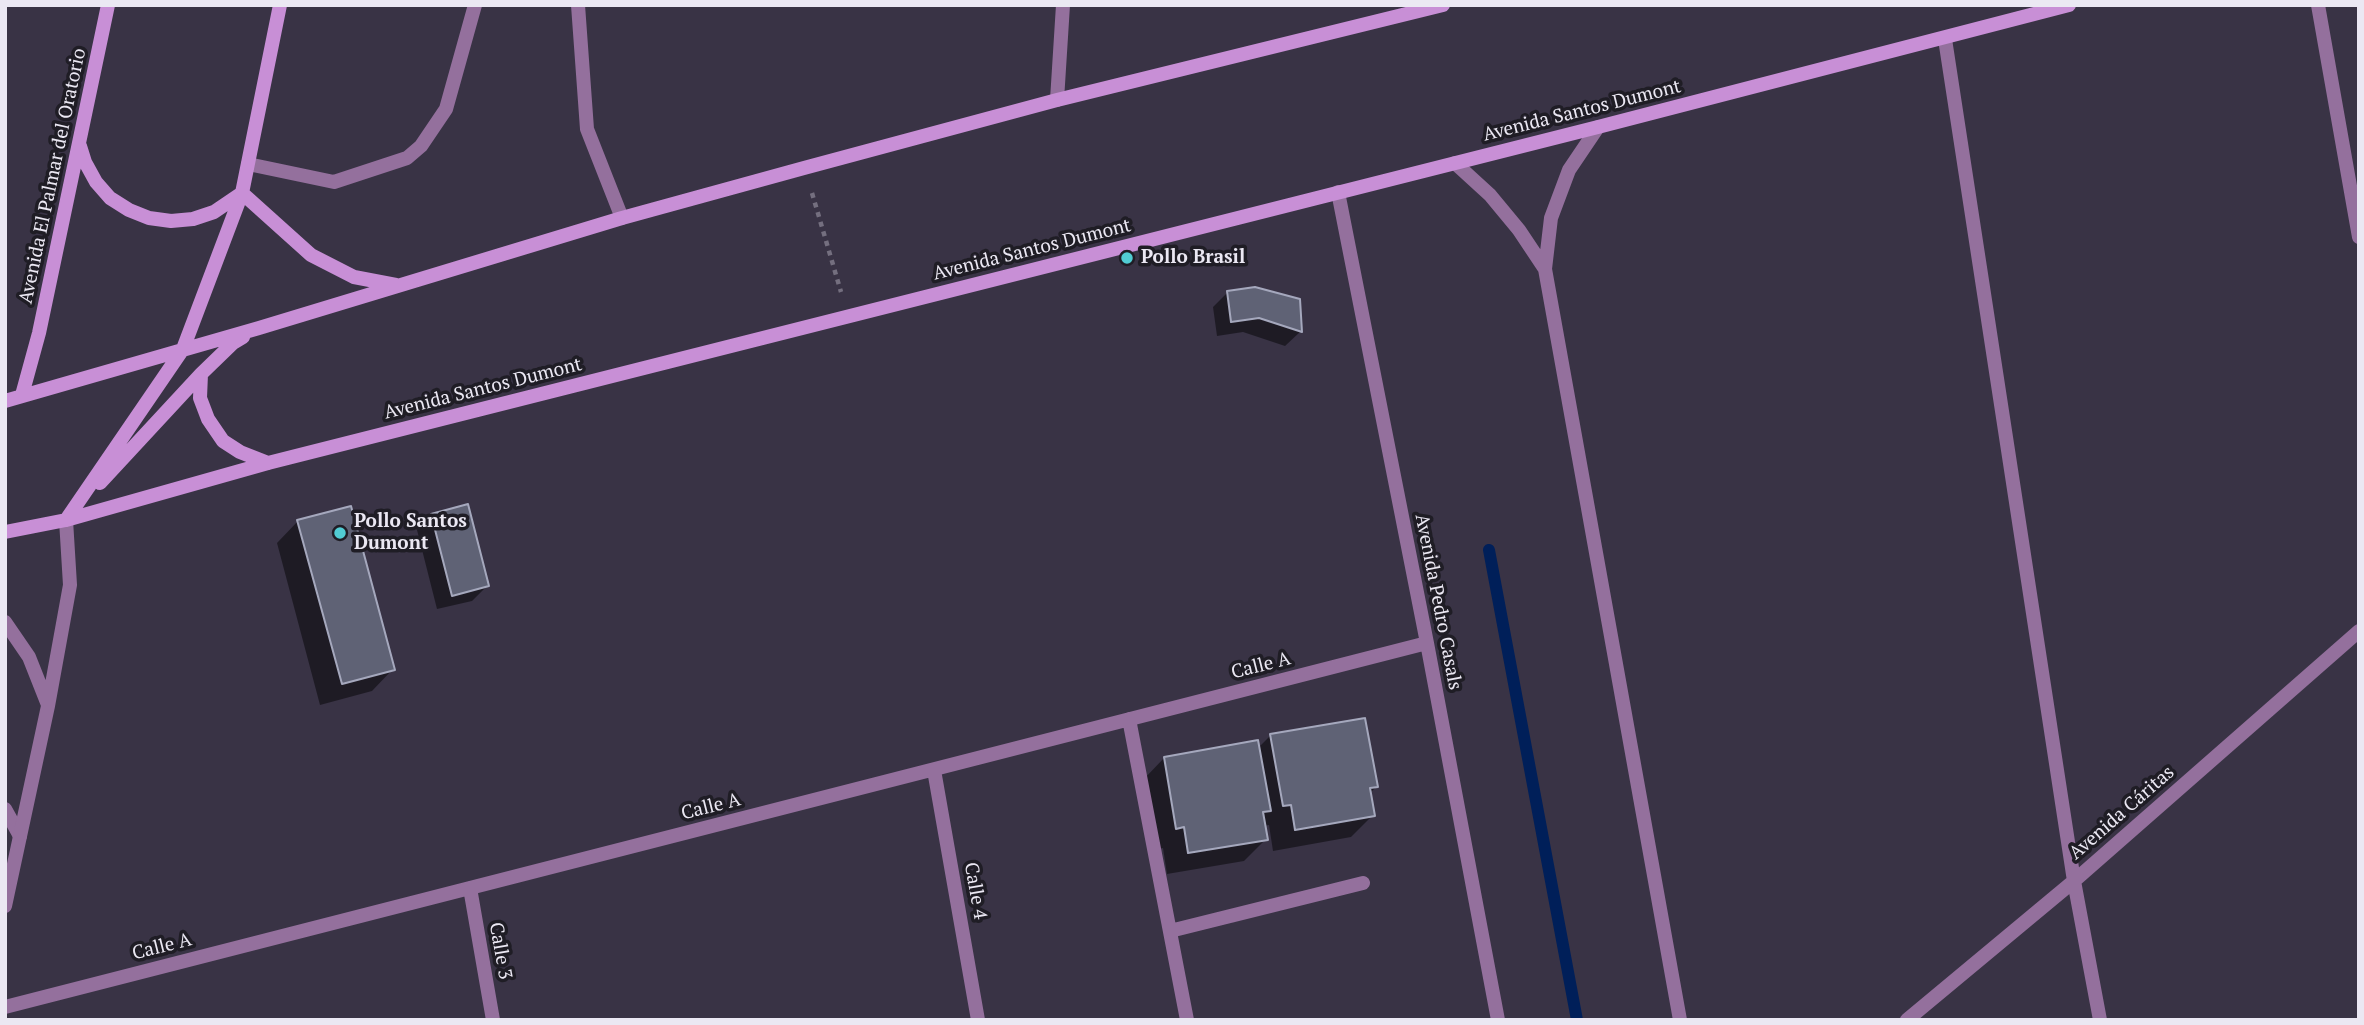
<!DOCTYPE html>
<meta charset="utf-8">
<style>
body{margin:0}
#map{position:relative;width:2364px;height:1025px;overflow:hidden;background:#393345;font-family:"PT Serif",serif}
canvas{display:block}
.frame{position:absolute;inset:0;border:7px solid #ebe8f3;pointer-events:none}
</style>
<div id="map">
<canvas width="2364" height="1025"></canvas>
<div class="frame"></div>
</div>
<script>
const context = document.querySelector('canvas').getContext('2d');
context.lineJoin = 'round';
function fillPath(path, color) { context.fillStyle = color; context.fill(path, 'evenodd'); }
const toPath = rows => new Path2D(rows.map(r => 'M' + r).join(''));
function strokePath(path, color, width, dash) { context.strokeStyle = color; context.lineWidth = width; context.lineCap = dash ? 'butt' : 'round'; context.setLineDash(dash || []); context.stroke(path); }
function label(font, color, halo, rows, align = 'center') {
  context.font = font + ' "PT Serif",serif'; context.lineWidth = 7; context.setLineDash([]); context.textBaseline = 'middle'; context.strokeStyle = halo; context.fillStyle = color; for (const [text, x, y, turn = 0] of rows) {
    context.save(); context.translate(x, y); context.rotate((+turn || 0) * Math.PI / 180); context.textAlign = isNaN(turn) ? turn : align; if (halo) context.strokeText(text, 0, 0); context.fillText(text, 0, 0); context.restore();
  }
}
fillPath(toPath([
 [1228,292,1299,300,1300,332,1285,346,1243,332,1217,336,1213,307],
 [432,515,487,586,472,601,437,609,417,530],
 [298,521,393,669,372,691,320,705,277,543],
 [1271,735,1376,787,1369,794,1373,815,1351,837,1273,851,1269,825,1264,826,1266,839,1244,861,1167,874,1163,848,1155,850,1143,780,1164,758,1258,748]
]), '#0007');
strokePath(toPath([
 [1489,550,1577,1020]
]), '#001f59', 12);
const building = toPath([
 [1255,287,1300,299,1302,332,1259,318,1231,322,1227,291,1255,287],
 [468,504,489,586,452,596,431,514,468,504],
 [351,506,395,670,342,684,297,520,351,506],
 [1365,718,1378,787,1370,788,1375,816,1295,830,1291,805,1283,806,1270,734,1365,718],
 [1258,740,1271,811,1263,812,1268,840,1188,853,1184,827,1176,829,1164,757,1258,740]
]);
fillPath(building, '#5f6275');
strokePath(building, '#a5a8bd', 2);
strokePath(toPath([
 [812,193,841,292]
]), '#746f7f', 4.5, [5, 5]);
strokePath(toPath([
 [578,5,587,129,622,218],
 [1057,100,1063,5],
 [248,164,334,182,407,158,421,146,446,109,475,5],
 [5,809,20,836]
]), '#94709d', 14);
strokePath(toPath([
 [2318,5,2359,237],
 [1945,39,2074,881,2100,1020],
 [1338,192,1427,643,1498,1020],
 [5,622,29,657,48,705],
 [1129,719,1187,1020],
 [934,770,978,1020],
 [470,888,493,1020],
 [5,906,48,706,70,585,66,520],
 [1170,931,1363,883],
 [5,1007,1427,643],
 [1907,1020,2074,881,2359,631]
]), '#94709d', 14);
strokePath(toPath([
 [1598,127,1569,170,1551,218,1545,269,1680,1020],
 [1455,163,1490,195,1519,230,1545,269]
]), '#94709d', 14);
strokePath(toPath([
 [80,146,85,162,96,182,110,198,129,210,149,218,171,221,193,219,214,212,242,193,311,255,354,277,396,285],
 [243,337,233,343,201,374,200,398,208,419,223,441,240,452,268,463],
 [22,395,39,333,108,5],
 [5,401,259,328,622,218,804,168,1057,100,1443,5],
 [100,483,201,374],
 [66,520,183,349,242,193,280,5],
 [5,532,66,520,268,463,1598,127,2069,5]
]), '#c88fd6', 14);
for (const [x, y, r, color] of [
 [1127,258,7,"#51ccd3"],
 [340,533,7,"#51ccd3"]
]) { const dot = new Path2D(); dot.arc(x, y, r, 0, 2 * Math.PI); context.fillStyle = color; context.fill(dot); strokePath(dot, '#1f1d25', 2.5); }
label('19px', '#ebe8f3', '#1f1d25', [
 ["Avenida Santos Dumont",1582,111,-14],
 ["Avenida El Palmar del Oratorio",53,176,-78],
 ["Avenida Santos Dumont",1032,250,-14],
 ["Avenida Santos Dumont",483,389,-14],
 ["Avenida Pedro Casals",1438,602,79],
 ["Calle A",1261,666,-14],
 ["Calle A",711,807,-14],
 ["Avenida Cáritas",2122,813,-41],
 ["Calle 4",975,891,80],
 ["Calle A",162,947,-14],
 ["Calle 3",500,951,80]
]);
label('bold 19px', '#ebe8f3', '#1f1d25', [
 ["Pollo Brasil",1141,258],
 ["Pollo Santos",354,522],
 ["Dumont",354,544]
], 'left');
</script>
